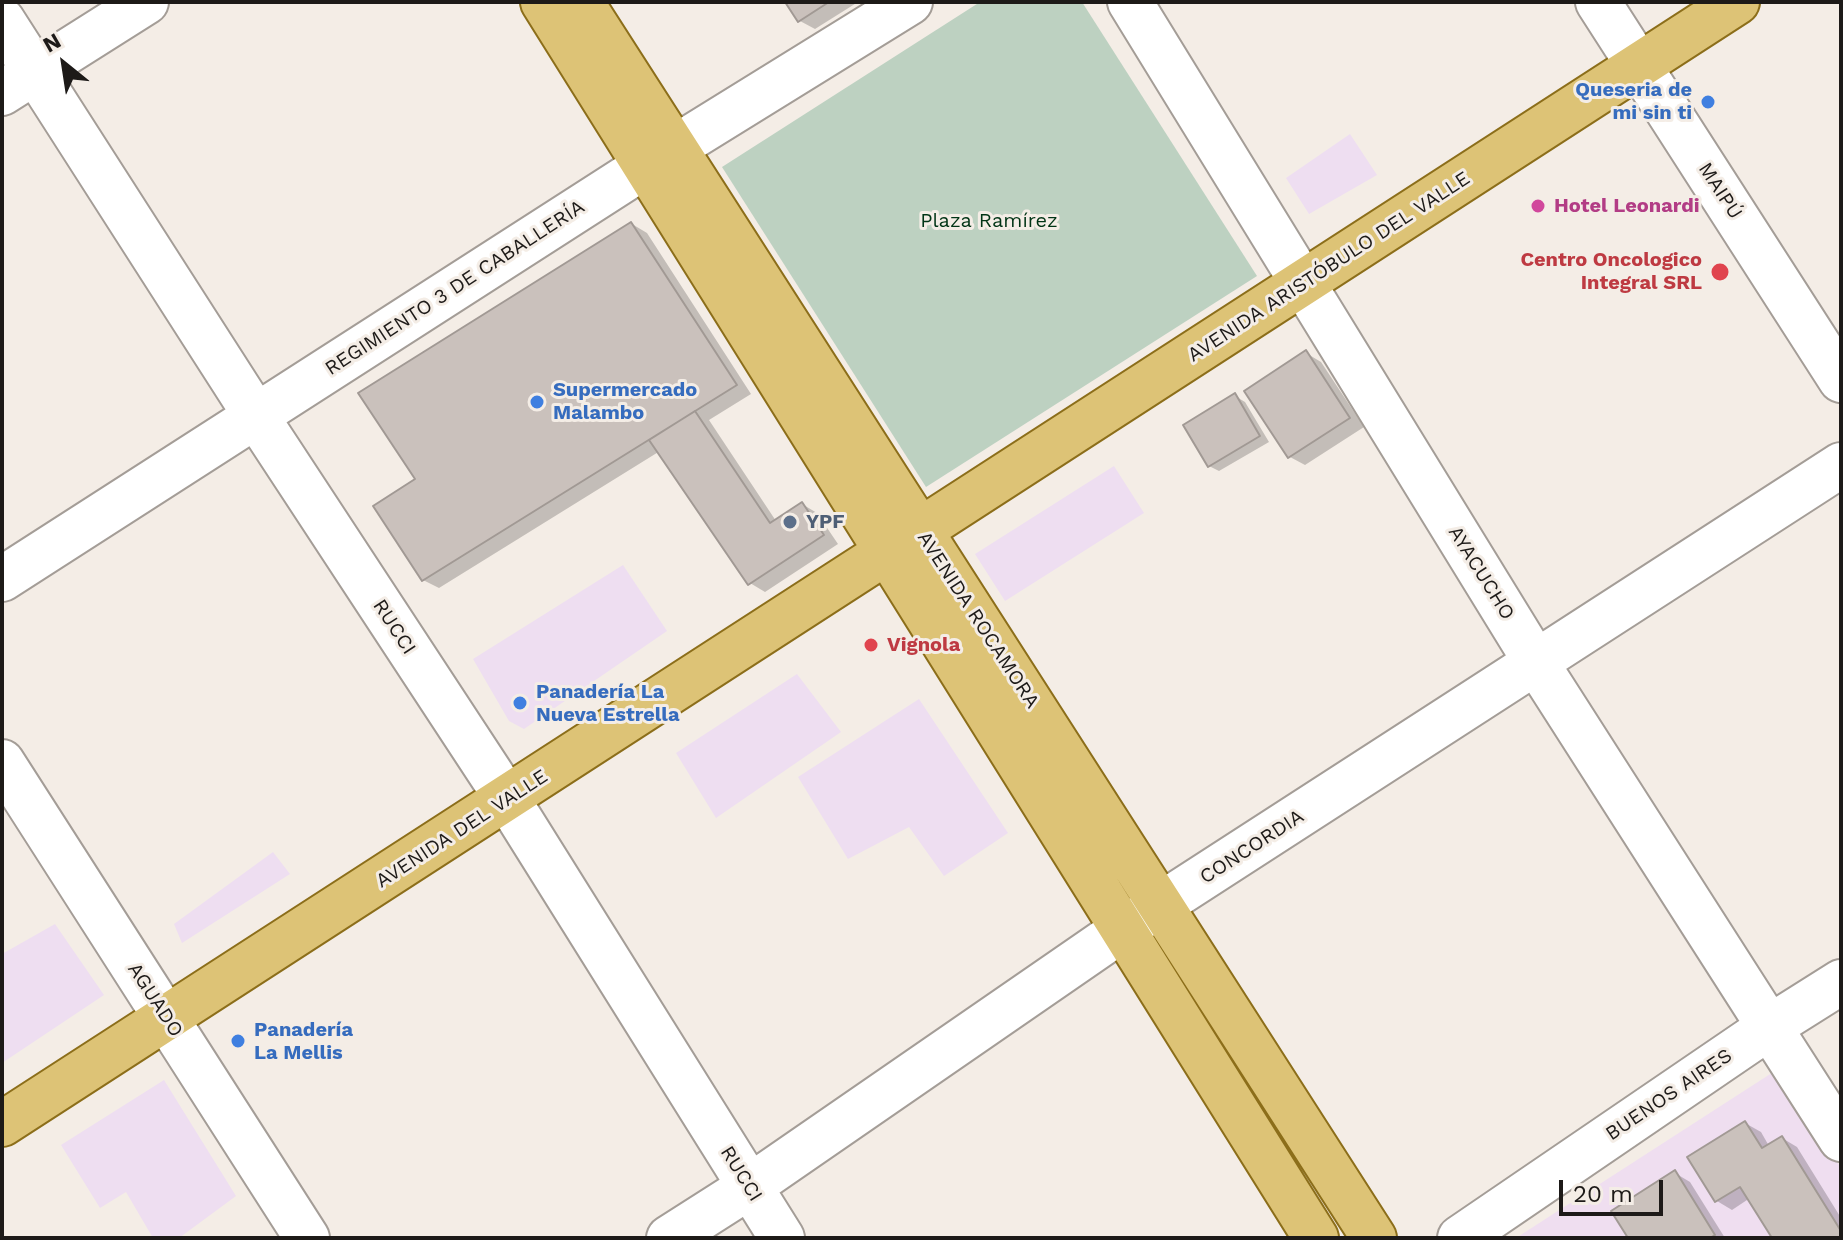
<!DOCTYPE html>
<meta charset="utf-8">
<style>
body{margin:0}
#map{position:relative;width:1843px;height:1240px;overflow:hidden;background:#f4ede6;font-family:"Work Sans",sans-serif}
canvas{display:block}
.frame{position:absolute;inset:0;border:4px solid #1d1a18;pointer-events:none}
.north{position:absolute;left:24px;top:24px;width:80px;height:80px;-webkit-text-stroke:6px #f4ede6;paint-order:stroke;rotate:330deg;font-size:22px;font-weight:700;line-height:32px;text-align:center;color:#1d1a18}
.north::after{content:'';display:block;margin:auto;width:28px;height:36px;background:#1d1a18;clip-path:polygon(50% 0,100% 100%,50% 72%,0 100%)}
.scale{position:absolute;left:1559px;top:1180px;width:104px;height:36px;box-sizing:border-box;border:4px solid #1d1a18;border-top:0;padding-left:10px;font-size:24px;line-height:28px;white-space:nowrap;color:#1d1a18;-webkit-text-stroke:6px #f4ede6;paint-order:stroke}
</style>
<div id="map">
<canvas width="1843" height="1240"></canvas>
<div class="frame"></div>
<div class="north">N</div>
<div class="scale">20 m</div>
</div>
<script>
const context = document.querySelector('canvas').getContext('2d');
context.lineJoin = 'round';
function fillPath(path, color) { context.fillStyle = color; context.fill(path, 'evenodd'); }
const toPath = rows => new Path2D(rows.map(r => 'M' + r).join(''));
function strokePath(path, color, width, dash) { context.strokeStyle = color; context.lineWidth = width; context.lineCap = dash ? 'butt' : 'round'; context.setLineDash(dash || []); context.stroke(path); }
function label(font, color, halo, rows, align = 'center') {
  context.font = font + ' "Work Sans",sans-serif'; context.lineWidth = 6; context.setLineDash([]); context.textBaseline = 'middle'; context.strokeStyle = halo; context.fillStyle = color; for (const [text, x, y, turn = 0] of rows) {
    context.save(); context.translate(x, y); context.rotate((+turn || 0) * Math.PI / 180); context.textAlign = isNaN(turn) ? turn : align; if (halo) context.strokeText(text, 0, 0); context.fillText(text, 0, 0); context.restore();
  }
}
fillPath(toPath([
 [1350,134,1377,175,1309,214,1286,178],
 [1114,466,1144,513,1005,601,975,554],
 [623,565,667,631,524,729,509,721,473,659],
 [797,674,841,732,716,818,676,753],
 [919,699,1008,833,944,876,909,827,848,859,798,777],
 [273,852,290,874,182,943,174,924],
 [55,924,104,995,2,1063,2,954],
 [164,1080,236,1196,179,1238,153,1238,126,1192,100,1208,61,1145]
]), '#eedef1');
fillPath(toPath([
 [1778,1069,1841,1168,1841,1238,1516,1238]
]), '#efdef0');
fillPath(toPath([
 [980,2,1082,2,1257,276,926,487,722,167]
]), '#bdd1c1');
fillPath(toPath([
 [788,2,858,2,815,29,800,21],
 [632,224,647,233,751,394,709,420,776,521,802,504,817,513,838,544,765,592,750,583,660,451,439,588,423,580,418,480],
 [1306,353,1321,362,1364,427,1305,465,1290,457],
 [1235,396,1245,402,1269,442,1219,471,1209,466],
 [1745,1123,1761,1132,1769,1146,1782,1138,1797,1147,1841,1218,1841,1238,1774,1238,1750,1198,1732,1210,1717,1201,1690,1157],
 [1675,1173,1690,1182,1725,1238,1630,1238]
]), '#0003');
const building = toPath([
 [785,2,829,2,798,22,785,2],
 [631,222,737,385,422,581,373,506,415,479,358,393,631,222],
 [1306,350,1350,418,1288,458,1244,391,1306,350],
 [1235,393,1260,436,1208,467,1183,425,1235,393],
 [695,411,770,523,802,502,824,535,748,585,649,440,695,411],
 [1745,1121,1762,1148,1782,1136,1841,1231,1841,1238,1772,1238,1740,1187,1715,1202,1687,1157,1745,1121],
 [1675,1170,1715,1235,1710,1238,1628,1238,1611,1211,1675,1170]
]);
fillPath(building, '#cac1bc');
strokePath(building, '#a19994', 2);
const minor = toPath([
 [1130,2,1537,664,1841,1139],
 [1598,2,1841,380],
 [2,20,256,416,508,800,782,1238],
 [2,93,146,2],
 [2,579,645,166,910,2],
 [2,762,307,1238],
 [669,1238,749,1187,1123,929,1841,465],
 [1460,1238,1768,1028,1841,982]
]);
const major = toPath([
 [543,2,1316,1238],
 [581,2,1374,1238],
 [2,1124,1737,2]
]);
strokePath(minor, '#a49d97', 48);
strokePath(major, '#8c6e1a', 48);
strokePath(minor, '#fff', 44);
strokePath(major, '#ddc376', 44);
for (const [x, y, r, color] of [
 [1708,102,8,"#3f7fe0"],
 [1538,206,8,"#d1479c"],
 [1720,272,10,"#e0444e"],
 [537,402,8,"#3f7fe0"],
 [790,522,8,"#5c6f8a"],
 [871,645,8,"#e0444e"],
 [520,703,8,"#3f7fe0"],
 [238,1041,8,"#3f7fe0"]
]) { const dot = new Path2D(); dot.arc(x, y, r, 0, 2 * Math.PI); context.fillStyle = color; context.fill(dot); strokePath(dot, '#f4ede6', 3); }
label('bold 20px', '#366cbe', '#f4ede6', [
 ["Queseria de",1692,90,"right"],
 ["mi sin ti",1692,113,"right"],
 ["Supermercado",553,390],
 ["Malambo",553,413],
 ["Panadería La",536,692],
 ["Nueva Estrella",536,715],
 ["Panadería",254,1030],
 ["La Mellis",254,1053]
], 'left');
label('20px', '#1d1a18', '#f4ede6', [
 ["MAIPÚ",1720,191,57],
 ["AVENIDA ARISTÓBULO DEL VALLE",1329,267,-33],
 ["REGIMIENTO 3 DE CABALLERÍA",455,288,-33],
 ["AYACUCHO",1481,573,58],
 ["AVENIDA ROCAMORA",978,620,57],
 ["RUCCI",394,627,57],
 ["AVENIDA DEL VALLE",462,829,-33],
 ["CONCORDIA",1252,847,-33],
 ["AGUADO",155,1000,57],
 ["BUENOS AIRES",1669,1095,-34],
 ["RUCCI",741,1174,58]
]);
label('bold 20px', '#b23c85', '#f4ede6', [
 ["Hotel Leonardi",1554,206]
], 'left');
label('20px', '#003415', '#f4ede6', [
 ["Plaza Ramírez",989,221]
]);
label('bold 20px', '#be3a42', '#f4ede6', [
 ["Centro Oncologico",1702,260],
 ["Integral SRL",1702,283],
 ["Vignola",887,645,"left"]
], 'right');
label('bold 20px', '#4e5e75', '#f4ede6', [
 ["YPF",806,522]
], 'left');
</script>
